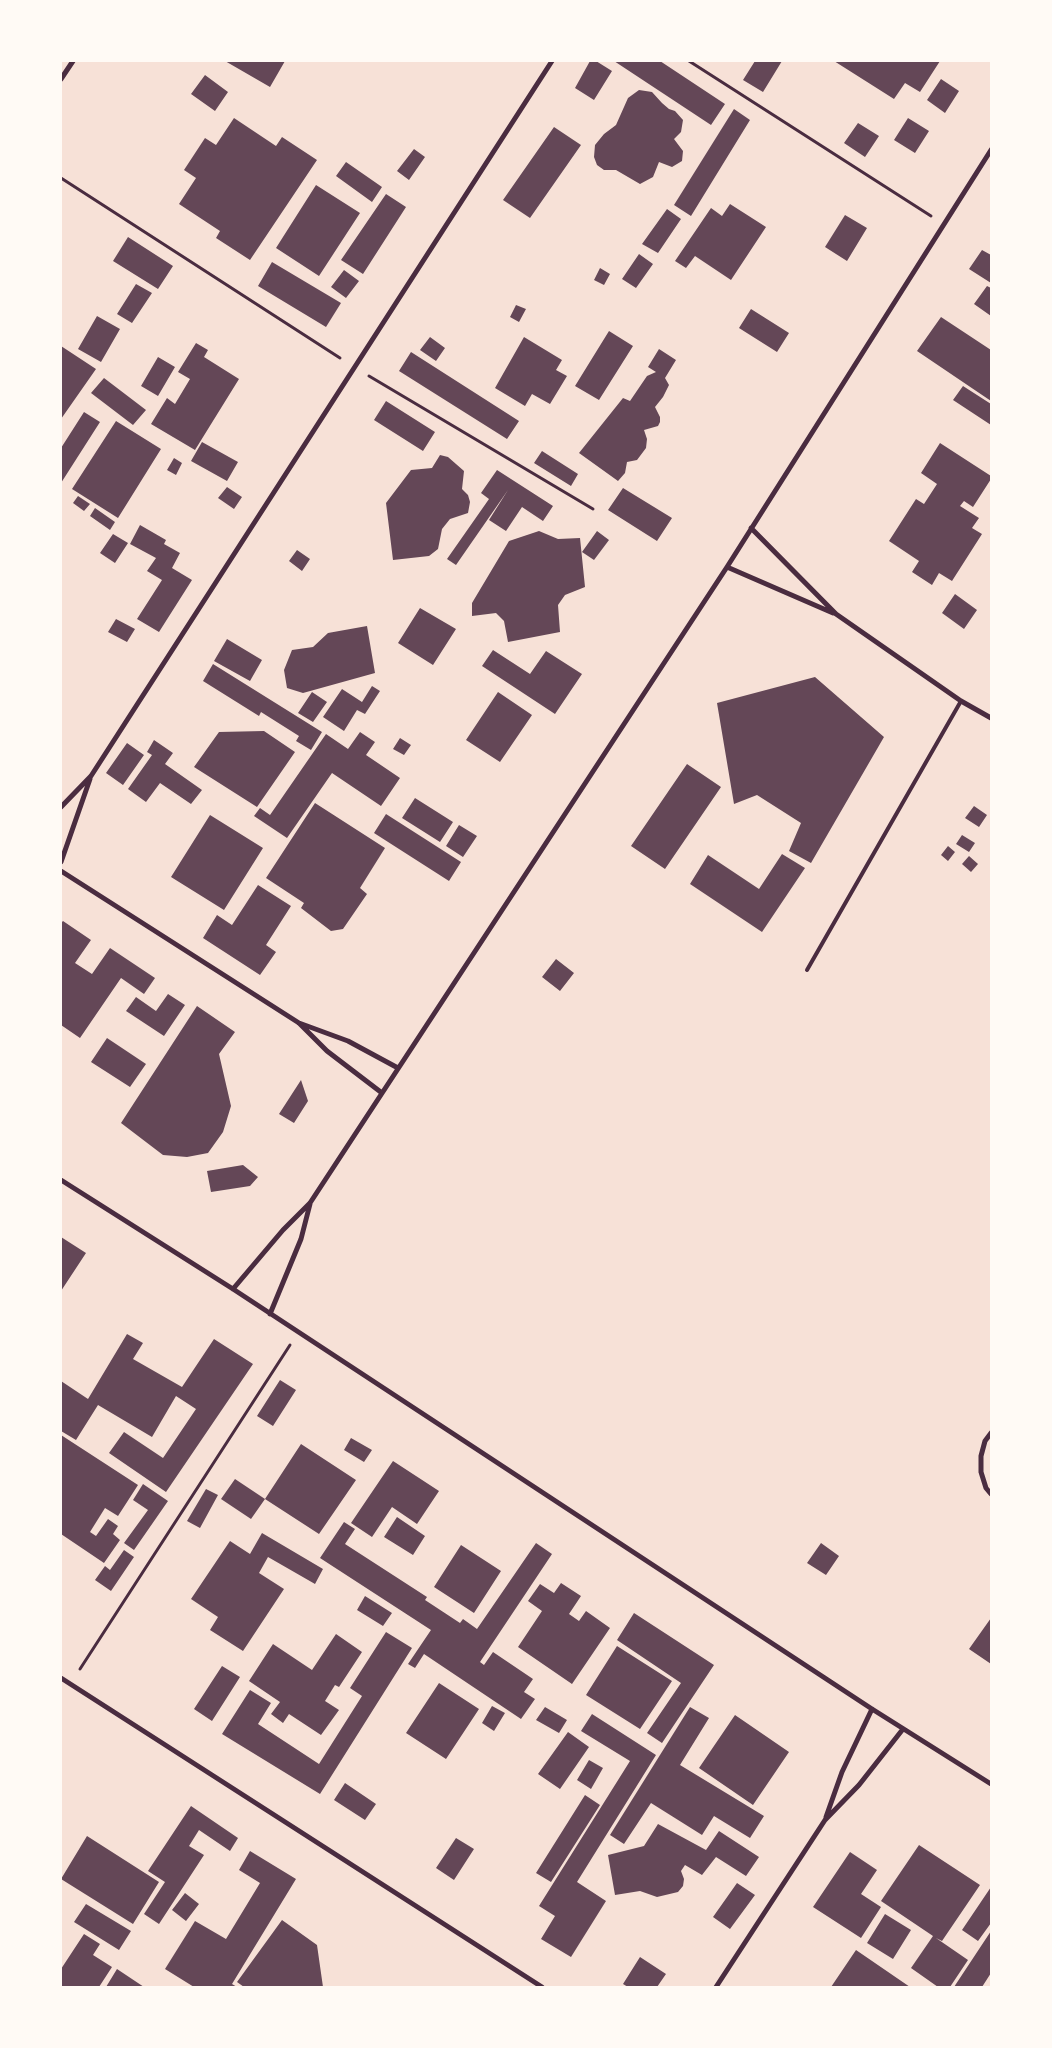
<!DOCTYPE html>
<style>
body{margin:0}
#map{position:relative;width:1052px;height:2048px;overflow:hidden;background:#f7e1d7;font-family:"Work Sans",sans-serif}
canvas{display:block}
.frame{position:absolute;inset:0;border:62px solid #fffaf5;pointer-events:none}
</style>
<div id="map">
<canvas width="1052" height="2048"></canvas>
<div class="frame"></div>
</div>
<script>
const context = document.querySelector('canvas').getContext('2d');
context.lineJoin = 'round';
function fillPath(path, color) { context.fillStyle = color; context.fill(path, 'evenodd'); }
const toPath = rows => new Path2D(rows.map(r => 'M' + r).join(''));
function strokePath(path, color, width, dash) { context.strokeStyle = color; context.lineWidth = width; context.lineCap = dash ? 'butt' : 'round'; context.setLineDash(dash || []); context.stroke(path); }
fillPath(toPath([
 [225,61,285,61,270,87],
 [590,61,596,61,612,71,594,100,575,88],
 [614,61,660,61,725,104,711,125],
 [755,61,782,61,763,92,743,80],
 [834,61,940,61,920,92,905,83,894,99],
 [205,75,228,92,215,111,191,94],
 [941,79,959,91,945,113,927,100],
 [639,90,652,92,662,103,669,109,675,111,683,120,681,132,674,139,683,151,682,161,672,167,659,162,653,177,640,184,616,170,604,170,597,165,594,157,595,145,604,134,616,125,628,98],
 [734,109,750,120,691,216,674,205],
 [234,118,276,146,282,137,317,160,250,260,216,238,220,231,179,204,196,178,184,170,205,138,216,145],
 [908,118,929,131,915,153,894,140],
 [858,123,879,136,865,157,844,143],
 [554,127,581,145,530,218,503,200],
 [414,149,425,157,409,180,397,171],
 [346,162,382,187,372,202,336,176],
 [316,185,360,213,319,276,276,248],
 [386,194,406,207,363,274,341,260],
 [730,204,766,227,731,280,695,256,686,268,675,261,711,208,722,216],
 [667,209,681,219,658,253,642,244],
 [845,215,867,228,847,261,825,247],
 [128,237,173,266,158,289,113,261],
 [982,250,991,255,991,283,969,269],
 [639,254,653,264,636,288,622,279],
 [272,262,341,303,326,327,258,286],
 [600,268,610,274,604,285,594,280],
 [344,270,359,281,346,298,331,287],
 [136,284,152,293,132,323,117,314],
 [987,286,991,288,991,316,974,304],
 [516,305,526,309,519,322,510,317],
 [751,309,789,333,777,352,739,328],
 [97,316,120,329,101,362,78,349],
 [941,317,991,350,991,401,917,351],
 [609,331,633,346,599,400,575,386],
 [430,337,445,348,436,361,420,350],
 [524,337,562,360,556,370,567,376,550,404,532,394,525,406,495,388],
 [196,343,208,350,204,357,239,379,195,450,151,424,167,398,175,404,190,379,178,372],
 [61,346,96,369,61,419],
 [659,349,676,360,665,378,669,385,663,397,655,407,660,417,660,422,658,426,644,430,647,439,646,448,637,460,627,462,625,473,618,481,579,453,623,398,630,401,647,376,656,372,648,367],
 [411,352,519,421,507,439,399,371],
 [158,357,175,367,158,396,141,386],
 [104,378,146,410,133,425,91,393],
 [963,386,991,404,991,425,953,400],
 [386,401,435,432,423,451,374,420],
 [84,412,100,422,61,483,61,448],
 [116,421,161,449,118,518,72,489],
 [202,442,238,462,227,481,191,461],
 [940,443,991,476,991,479,973,507,964,501,960,506,979,518,972,528,982,534,952,581,939,573,932,585,912,572,919,561,889,541,916,499,924,504,937,484,921,473],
 [542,451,578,474,571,486,534,463],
 [440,455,448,457,464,471,462,489,468,495,470,502,468,513,450,519,442,529,438,549,429,556,393,560,386,503,411,470,432,468],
 [174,458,182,463,176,475,167,470],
 [497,470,553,506,543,521,522,507,506,531,489,520,508,490,456,565,447,559,489,499,481,493],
 [227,487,242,497,234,509,218,498],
 [623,488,672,518,657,541,608,510],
 [78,496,90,504,84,511,73,503],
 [95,508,115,522,110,530,90,516],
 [140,525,166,540,164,544,180,553,172,568,192,580,159,632,137,619,162,580,147,571,156,558,130,544],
 [539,531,558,539,580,538,585,587,565,595,558,605,560,632,508,642,504,621,496,613,472,616,472,603,509,541],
 [597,531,609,540,594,560,582,552],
 [113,534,128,543,115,563,100,553],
 [297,550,310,559,302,571,289,561],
 [955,594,977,610,964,629,942,613],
 [420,608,456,629,433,665,398,643],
 [116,619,135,629,127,642,108,632],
 [367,626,375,673,303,693,287,688,284,670,292,650,313,647,328,633],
 [227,639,262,660,250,681,214,661],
 [493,650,530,674,546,651,582,674,555,714,482,666],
 [213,664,322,732,311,750,296,741,299,736,261,712,259,716,203,681],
 [815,677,884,737,811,863,789,851,801,823,757,795,734,804,717,703],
 [372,686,380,691,365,714,357,710,344,731,323,717,342,689,362,702],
 [312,692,327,702,313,722,298,713],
 [498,692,532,715,500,762,466,740],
 [264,731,295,752,257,807,194,767,219,732],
 [360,732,375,742,366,755,400,778,381,806,332,773,287,838,254,816,260,808,270,815,326,734,348,749],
 [400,738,411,745,404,755,393,749],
 [154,740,173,753,165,764,202,790,191,804,160,783,146,802,128,789,152,755,147,752],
 [127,743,144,755,123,785,106,773],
 [687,764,721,787,665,869,631,846],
 [415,798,453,822,440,842,402,818],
 [315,803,385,848,360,888,367,894,343,929,331,931,301,908,304,903,266,878],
 [974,806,987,815,979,827,965,818],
 [386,814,461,862,449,881,374,833],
 [210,815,263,848,224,910,171,877],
 [459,825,477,836,463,857,446,846],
 [962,835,975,843,969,852,956,844],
 [948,846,955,852,948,861,941,855],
 [782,854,805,868,762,932,690,884,708,855,759,889],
 [969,856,978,864,971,872,962,864],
 [258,885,291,906,266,945,276,952,260,975,203,938,217,915,232,925],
 [63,921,91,940,75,963,92,974,110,948,155,978,144,994,121,978,80,1038,61,1025,61,923],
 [556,959,574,973,560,991,542,977],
 [168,994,185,1005,164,1036,126,1011,136,997,156,1011],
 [197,1006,235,1032,219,1054,231,1106,223,1132,208,1153,187,1157,163,1155,121,1123],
 [107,1038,146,1064,130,1087,91,1062],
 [301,1080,308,1101,294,1123,279,1114],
 [243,1165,258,1177,250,1186,211,1192,207,1171],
 [61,1237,86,1253,61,1291],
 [127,1334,143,1343,133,1359,182,1387,214,1339,253,1364,166,1492,109,1453,124,1432,163,1458,196,1409,176,1396,152,1437,98,1405,76,1440,61,1431,61,1381,88,1399],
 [280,1380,296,1390,273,1426,257,1416],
 [61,1435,138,1485,118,1516,105,1508,90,1532,96,1536,108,1519,118,1526,113,1534,120,1540,104,1563,61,1534],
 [351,1438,372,1450,364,1462,344,1450],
 [301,1444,356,1480,319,1534,265,1499],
 [393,1461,439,1491,417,1524,392,1507,372,1537,351,1523],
 [235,1479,265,1499,251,1519,221,1499],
 [143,1484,168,1501,134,1550,124,1543,148,1510,133,1500],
 [206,1489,218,1495,200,1528,187,1521],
 [397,1517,425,1536,413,1555,384,1537],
 [344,1522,355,1529,345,1544,427,1597,425,1600,460,1623,463,1619,477,1629,536,1543,552,1554,480,1662,484,1665,493,1652,533,1679,524,1692,535,1699,521,1719,424,1654,415,1668,408,1664,431,1630,320,1558],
 [262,1533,323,1569,315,1584,268,1557,259,1573,284,1589,243,1651,210,1630,218,1617,191,1599,230,1541,250,1554],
 [821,1543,839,1556,826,1575,807,1563],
 [461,1545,501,1571,474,1613,434,1587],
 [124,1550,134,1557,111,1591,95,1580,105,1566,110,1570],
 [561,1583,581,1596,569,1614,579,1621,586,1611,610,1628,572,1684,518,1647,542,1611,528,1601,540,1584,554,1593],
 [365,1596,392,1613,383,1626,357,1610],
 [634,1613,714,1665,662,1743,647,1733,681,1683,617,1640],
 [991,1618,991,1664,969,1649],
 [386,1632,412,1648,320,1794,222,1734,250,1690,271,1703,258,1724,319,1764,362,1696,350,1688],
 [336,1634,362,1652,339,1687,335,1685,325,1701,339,1710,321,1735,289,1714,283,1723,271,1714,280,1702,249,1681,273,1644,312,1670],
 [617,1646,672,1681,640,1729,586,1695],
 [222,1666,240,1677,212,1721,194,1709],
 [439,1683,479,1709,446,1759,406,1733],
 [492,1706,505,1713,494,1731,482,1723],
 [545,1707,567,1720,559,1733,536,1720],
 [690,1707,709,1718,680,1765,764,1816,750,1838,714,1816,702,1835,651,1803,624,1844,610,1835],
 [592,1714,656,1755,577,1882,606,1901,571,1957,541,1939,555,1916,539,1906,630,1761,581,1731],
 [735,1715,789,1752,753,1805,699,1768],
 [568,1732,589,1747,560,1789,538,1774],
 [589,1760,603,1768,591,1789,577,1780],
 [345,1783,376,1804,365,1820,334,1800],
 [585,1795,600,1805,551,1882,536,1873],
 [191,1806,238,1838,230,1851,199,1830,189,1846,204,1855,159,1924,144,1914,165,1882,148,1871],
 [658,1824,706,1850,719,1831,759,1857,746,1876,716,1857,702,1875,685,1865,681,1871,684,1879,683,1886,678,1892,657,1897,640,1891,615,1895,608,1855,644,1846],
 [87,1836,159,1882,133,1924,61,1879],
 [456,1838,474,1849,454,1880,436,1868],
 [919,1845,980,1885,942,1941,936,1938,968,1960,950,1987,938,1987,911,1968,933,1936,881,1901],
 [250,1851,296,1879,232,1984,237,1987,194,1987,165,1969,195,1921,226,1939,260,1883,239,1870],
 [850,1852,877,1870,861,1894,881,1907,861,1938,813,1907],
 [737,1883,755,1895,730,1929,713,1917],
 [991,1887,991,1923,978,1941,962,1930],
 [185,1893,199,1904,186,1921,172,1910],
 [86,1904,131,1931,119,1950,74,1922],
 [885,1914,911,1930,893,1959,867,1943],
 [282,1920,317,1945,323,1987,244,1987,237,1982],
 [991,1931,991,1973,982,1987,954,1987],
 [84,1934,100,1944,93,1955,112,1967,99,1987,61,1987,61,1969],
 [856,1950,910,1987,831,1987],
 [640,1957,666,1974,657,1987,628,1987,623,1984],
 [117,1969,144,1987,106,1987]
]), '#644757');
strokePath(toPath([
 [689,61,931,216],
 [61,178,340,358],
 [369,376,593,509],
 [80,1669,290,1345]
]), '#4a2c40', 3);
strokePath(toPath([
 [807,970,961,701]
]), '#4a2c40', 4);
strokePath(toPath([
 [61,79,73,61],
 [751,528,836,614,961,701,991,718],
 [727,567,833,613],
 [61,807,91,776,552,61],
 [61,862,90,779],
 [61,871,299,1023,327,1051,382,1093],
 [299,1023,348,1041,398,1068],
 [61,1180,233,1289,872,1709,991,1784],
 [233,1289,283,1230,310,1203,727,567,991,150],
 [270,1314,301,1239,310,1204],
 [991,1433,985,1441,981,1456,981,1472,986,1488,991,1494],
 [61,1678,542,1987],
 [826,1817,842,1772,872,1709],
 [716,1987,825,1820,859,1785,903,1729]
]), '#4a2c40', 5);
</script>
